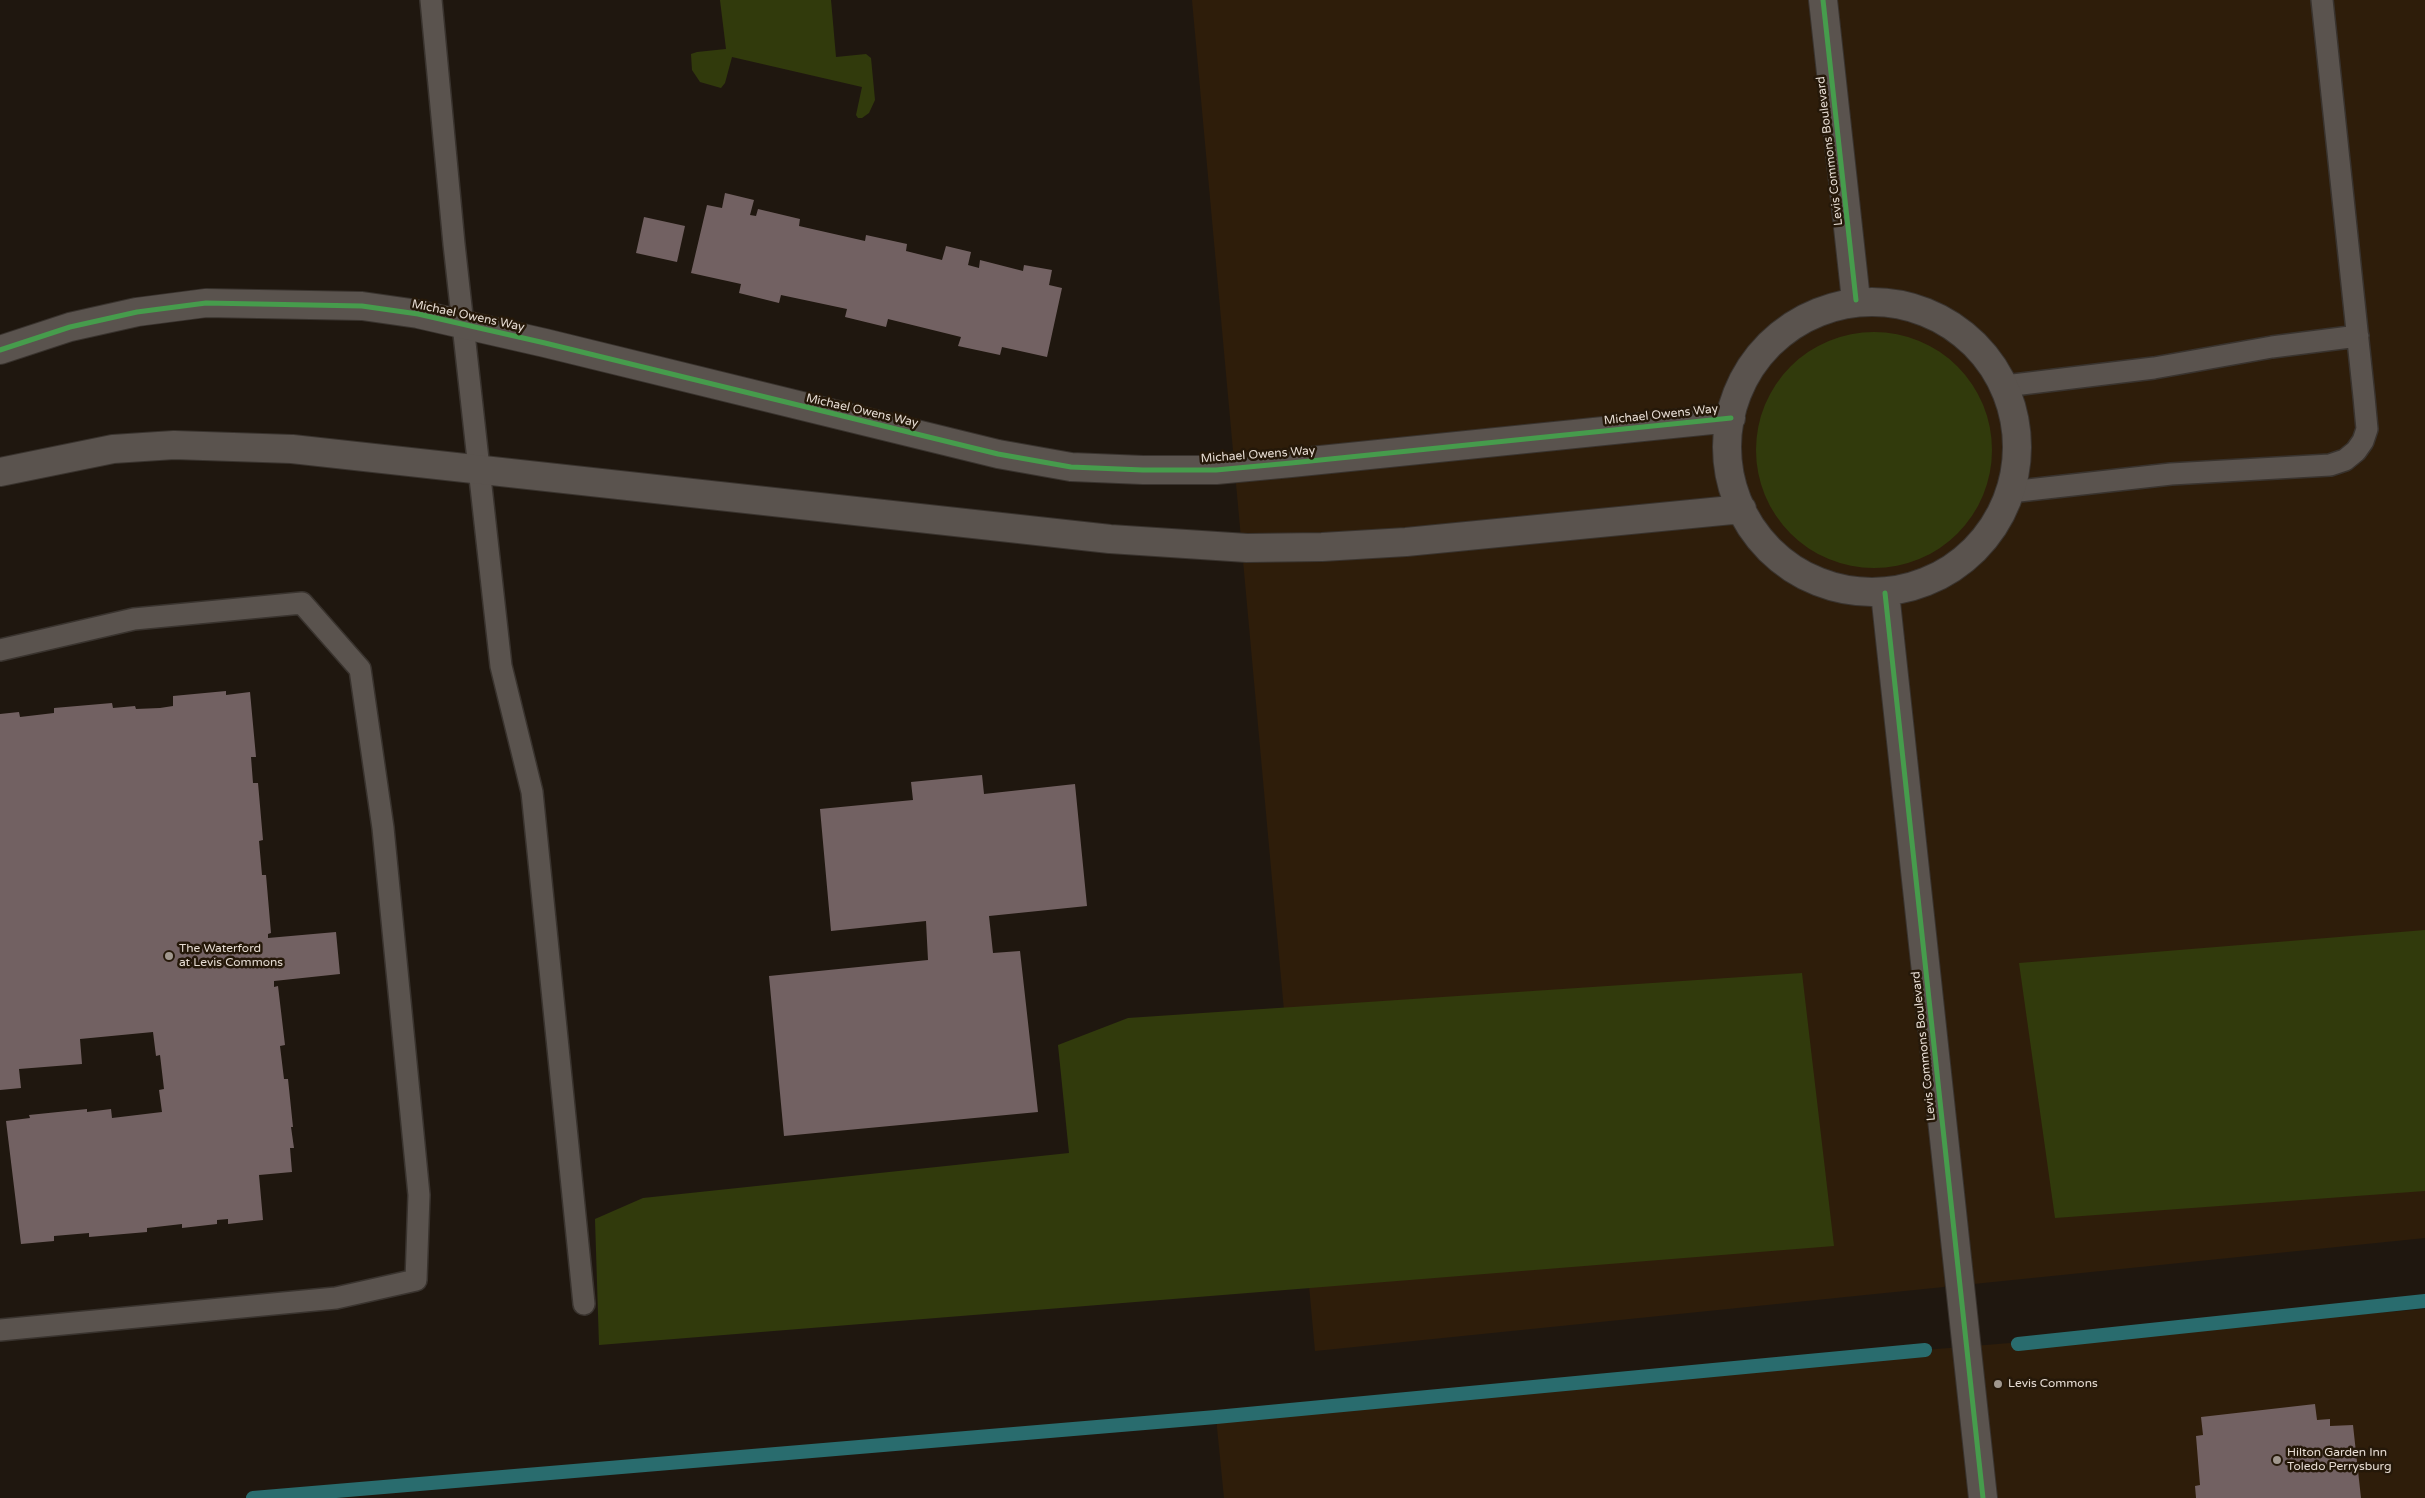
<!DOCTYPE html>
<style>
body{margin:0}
canvas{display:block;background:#1f170f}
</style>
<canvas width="2425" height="1498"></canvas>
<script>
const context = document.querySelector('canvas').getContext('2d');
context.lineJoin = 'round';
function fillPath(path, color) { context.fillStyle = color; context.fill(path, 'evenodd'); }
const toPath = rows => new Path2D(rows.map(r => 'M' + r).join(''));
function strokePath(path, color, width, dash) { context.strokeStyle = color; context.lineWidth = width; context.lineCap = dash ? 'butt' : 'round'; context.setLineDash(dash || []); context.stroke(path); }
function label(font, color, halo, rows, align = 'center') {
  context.font = font + ' "Varela Round",sans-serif'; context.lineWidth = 5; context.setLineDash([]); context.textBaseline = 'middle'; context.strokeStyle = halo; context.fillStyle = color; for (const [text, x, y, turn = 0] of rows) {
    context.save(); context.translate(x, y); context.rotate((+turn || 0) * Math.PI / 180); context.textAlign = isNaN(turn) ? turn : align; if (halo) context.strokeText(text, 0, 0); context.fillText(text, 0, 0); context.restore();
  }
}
fillPath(toPath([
 [1192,0,2425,0,2425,1238,1315,1351],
 [2425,1309,2425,1498,1224,1498,1216,1417,1925,1350]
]), '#2e1d0a');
fillPath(toPath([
 [720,0,831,0,836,57,866,54,871,58,875,100,869,113,862,118,858,118,856,115,862,87,732,57,725,83,721,88,700,82,692,70,691,54,697,52,726,49],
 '1756 450a118 118 0 1 1 236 0a118 118 0 1 1-236 0Z',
 [2425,930,2425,1191,2055,1218,2019,963],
 [1802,973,1834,1246,599,1345,595,1219,643,1198,1069,1153,1058,1045,1128,1018]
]), '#313a0c');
strokePath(toPath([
 [2018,1344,2425,1301],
 [253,1498,1216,1417,1925,1350]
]), '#296c6e', 14);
fillPath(toPath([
 [725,193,754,200,750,215,756,216,758,209,800,219,799,226,865,241,866,235,907,244,906,251,942,260,946,246,971,252,968,265,979,268,980,260,1023,271,1024,265,1052,270,1049,285,1062,288,1047,357,1002,347,1000,355,958,346,961,337,888,319,886,327,845,317,847,309,781,295,779,303,739,293,741,284,691,273,707,205,722,208],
 [644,217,685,226,677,262,636,253],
 [226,691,226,695,250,692,256,757,251,757,253,783,258,783,263,840,259,841,262,875,266,875,271,933,268,934,268,938,336,932,340,974,274,981,274,987,278,986,285,1045,280,1046,284,1079,288,1079,293,1127,291,1127,294,1148,290,1148,292,1172,259,1175,263,1220,228,1224,228,1219,217,1220,217,1224,182,1228,182,1224,147,1228,147,1232,89,1237,89,1233,54,1236,54,1241,21,1244,6,1121,30,1118,29,1115,87,1109,87,1112,111,1109,112,1118,162,1112,159,1090,164,1089,160,1055,156,1056,153,1032,80,1039,82,1064,19,1069,21,1088,0,1090,0,714,19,712,20,717,54,713,54,708,112,703,113,708,135,706,136,709,160,708,173,706,173,696],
 [982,775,984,794,1075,784,1087,906,989,916,993,953,1020,951,1038,1112,784,1136,769,976,928,960,926,921,831,931,820,809,913,800,911,782],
 [2315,1404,2317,1420,2330,1419,2330,1426,2353,1425,2361,1498,2196,1498,2195,1486,2200,1485,2196,1436,2203,1435,2201,1417]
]), '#726162');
const lane = toPath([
 [431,0,454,244,501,666,532,792,584,1304],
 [2005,386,2154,368,2272,347,2358,336],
 [2010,492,2171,474,2330,465,2345,460,2356,451,2363,441,2367,429,2364,397,2322,0],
 [0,650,134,619,302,603,360,669,383,828,419,1195,416,1280,336,1298,0,1330]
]);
const street = toPath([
 [1823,0,1856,300],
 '1727 447a145 145 0 1 1 290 0a145 145 0 1 1-290 0Z',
 [0,350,70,327,137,312,206,303,362,306,418,314,545,343,998,454,1071,467,1143,470,1216,470,1291,463,1731,418],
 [0,472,113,449,174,445,292,449,1110,539,1247,548,1322,547,1406,542,1742,509],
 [1885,593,1983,1498]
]);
strokePath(lane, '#39332e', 24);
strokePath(street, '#39332e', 30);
strokePath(lane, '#5a534e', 21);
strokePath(street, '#5a534e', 28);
strokePath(toPath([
 [1823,0,1856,300],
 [0,350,70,327,137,312,206,303,362,306,418,314,545,343,998,454,1071,467,1143,470,1216,470,1291,463,1731,418],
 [1885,593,1983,1498]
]), '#469c4c', 5);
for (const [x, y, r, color] of [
 [169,956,5,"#a0978e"],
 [1998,1384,5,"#a0978e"],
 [2277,1460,5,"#a0978e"]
]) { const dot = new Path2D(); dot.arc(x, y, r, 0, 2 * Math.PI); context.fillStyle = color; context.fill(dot); strokePath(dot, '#251809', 2); }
label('12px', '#e6dcd3', '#251809', [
 ["Levis Commons Boulevard",1830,151,-97],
 ["Michael Owens Way",468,316,12],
 ["Michael Owens Way",862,411,13],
 ["Michael Owens Way",1661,415,-6],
 ["Michael Owens Way",1258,455,-4],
 ["Levis Commons Boulevard",1924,1046,-96]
]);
label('12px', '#e6dcd3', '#251809', [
 ["The Waterford",179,949],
 ["at Levis Commons",179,963],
 ["Levis Commons",2008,1384],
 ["Hilton Garden Inn",2287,1453],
 ["Toledo Perrysburg",2287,1467]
], 'left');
</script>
